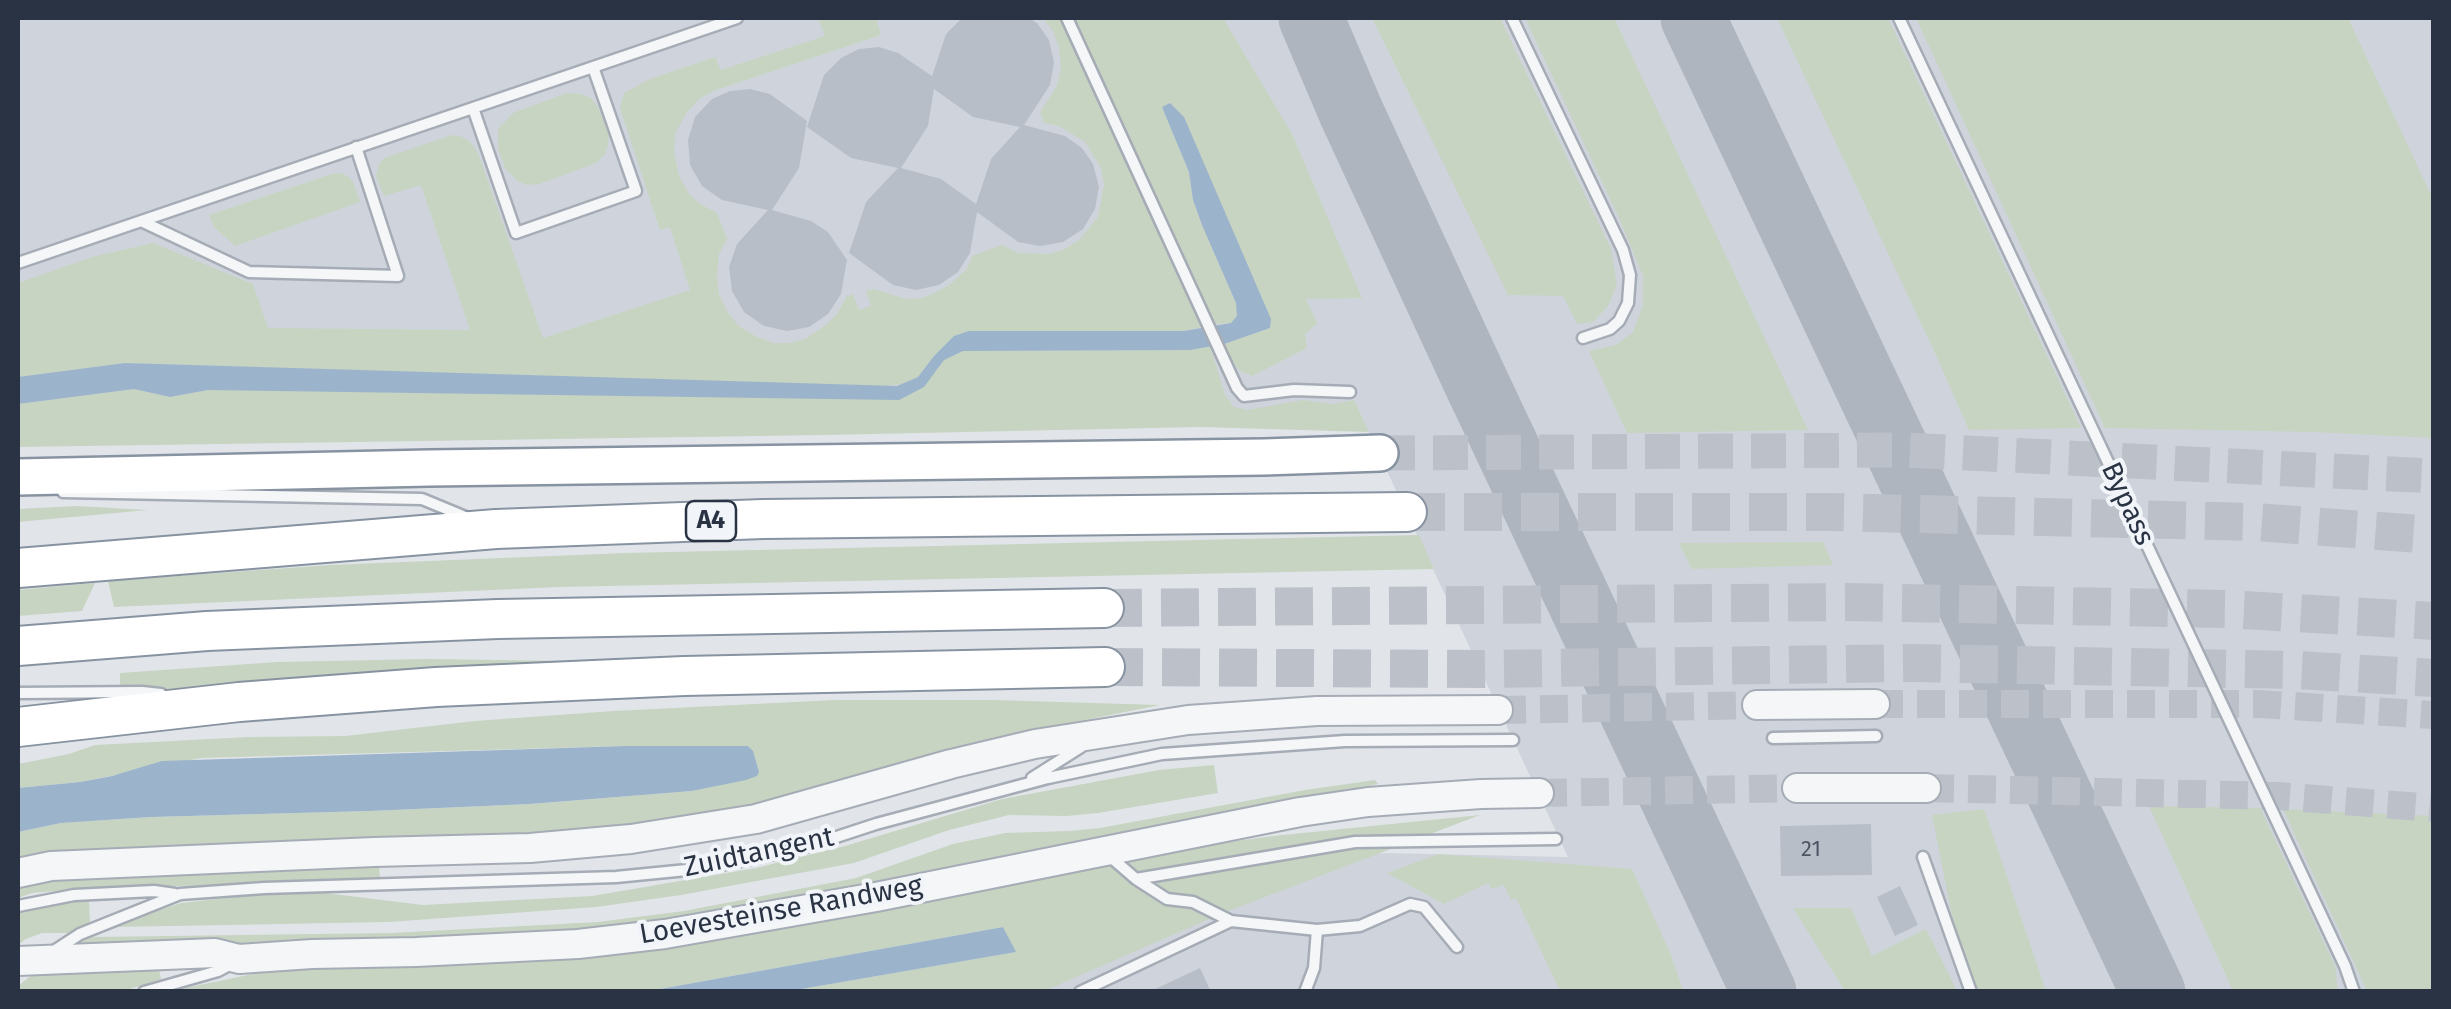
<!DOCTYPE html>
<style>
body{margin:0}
#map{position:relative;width:2451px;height:1009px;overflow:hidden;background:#e1e5ea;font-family:"Fira Sans",sans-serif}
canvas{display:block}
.frame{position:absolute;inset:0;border:20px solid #293343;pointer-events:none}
</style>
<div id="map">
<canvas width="2451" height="1009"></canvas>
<div class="frame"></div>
</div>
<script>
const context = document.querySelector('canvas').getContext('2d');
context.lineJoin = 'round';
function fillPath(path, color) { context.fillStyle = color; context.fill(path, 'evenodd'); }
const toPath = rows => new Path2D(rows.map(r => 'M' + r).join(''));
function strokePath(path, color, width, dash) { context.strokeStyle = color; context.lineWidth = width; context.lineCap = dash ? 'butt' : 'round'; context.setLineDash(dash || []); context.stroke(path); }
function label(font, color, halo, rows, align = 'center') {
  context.font = font + ' "Fira Sans",sans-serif'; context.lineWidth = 8; context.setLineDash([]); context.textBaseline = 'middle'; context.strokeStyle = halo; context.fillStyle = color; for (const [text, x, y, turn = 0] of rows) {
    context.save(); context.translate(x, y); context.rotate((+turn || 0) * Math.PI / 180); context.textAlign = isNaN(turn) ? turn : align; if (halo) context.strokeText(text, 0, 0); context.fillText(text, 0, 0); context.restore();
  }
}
fillPath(toPath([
 [18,18,2433,18,2433,991,1008,991,1295,862,1385,853,1568,857,1363,420,18,443]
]), '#cfd4dc');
fillPath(toPath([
 [818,18,876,18,881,35,713,91,699,99,687,112,675,134,674,153,679,176,689,194,700,204,717,213,727,239,719,254,717,276,719,294,728,313,739,326,755,336,773,343,790,343,805,339,823,327,837,314,847,296,853,294,859,310,871,306,866,291,874,289,906,299,923,298,948,286,967,269,972,256,1002,245,1018,253,1050,254,1065,249,1079,240,1098,217,1104,185,1101,168,1085,142,1059,126,1044,123,1040,112,1057,86,1061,66,1059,47,1053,31,1043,18,1059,18,1201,327,1184,331,969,331,934,356,918,377,908,383,881,387,125,363,18,377,18,283,92,257,153,243,253,284,268,328,470,330,421,185,384,196,376,176,379,164,384,158,452,135,463,137,471,143,478,153,543,338,690,290,670,227,660,230,620,108,624,93,650,79,715,57,721,70,825,36],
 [1075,18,1223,18,1293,136,1362,298,1306,299,1317,323,1305,334,1307,348,1252,376,1240,371,1232,361,1224,344,1270,328,1179,113,1170,103,1162,107,1189,172,1193,200,1202,225,1236,303,1237,316,1231,323,1215,324],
 [1372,18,1500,18,1611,249,1617,284,1608,306,1593,322,1577,324,1563,296,1508,295],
 [1525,18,1614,18,1808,430,1627,433,1589,351,1616,345,1633,332,1643,305,1643,276,1620,220],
 [1777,18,1888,18,2081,428,1969,430,1935,353],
 [1916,18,2348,18,2433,199,2433,438,2314,432,2105,428],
 [567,93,581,94,591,98,598,108,609,133,608,145,605,154,596,163,539,184,527,185,517,181,505,168,498,149,498,129,513,113],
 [341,173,349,177,353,182,360,202,235,246,214,227,209,215,332,174],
 [1210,346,1225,395,1234,407,1248,410,1303,400,1332,404,1354,400,1369,432,1200,427,825,435,18,447,18,404,134,389,170,397,208,390,924,387,944,359,963,351,1190,350],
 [76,506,148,510,18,522,18,509],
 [1419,535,1434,569,559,587,114,607,108,581,330,565,625,553],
 [1823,542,1833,565,1692,569,1679,543],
 [95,583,82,611,18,616,18,590],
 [426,659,577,661,120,699,120,673,277,662],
 [835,700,994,700,1160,705,980,741,772,801,699,815,627,826,533,835,66,851,18,859,18,832,61,823,151,817,370,811,530,804,692,791,757,776,748,746,625,746,201,758,80,782,18,788,18,764,69,754,95,745,249,737,345,736,475,721,613,711],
 [1214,765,1218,793,1098,813,1067,816,1009,815,949,830,854,863,681,895,596,907,389,922,117,927,117,924,181,903,255,895,325,893,423,905,592,896,756,868,845,846,1002,799,1159,770],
 [1375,780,1378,784,860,887,658,923,600,931,156,950,70,947,92,937,391,933,598,922,684,911,856,878,953,844,1005,833,1070,831,1100,828,1305,790],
 [2149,806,2260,808,2335,966,2338,991,2233,991],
 [1984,809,2046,991,1979,991,1960,956,1932,815],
 [2283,809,2433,816,2433,991,2367,991],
 [1480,815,1223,913,1044,991,790,991,1015,952,1003,927,649,991,166,992,267,971,597,955,1123,857,1273,836],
 [1439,854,1632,869,1671,955,1683,991,1560,991,1516,898,1511,900,1504,885,1492,889,1488,883,1444,904,1387,873],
 [379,866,380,879,66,890,32,893,18,898,18,886,66,879,156,872],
 [67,901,89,901,90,922,68,933,42,933,26,939,18,945,18,910],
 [1793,908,1851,908,1872,956,1926,929,1957,991,1845,991],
 [157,960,161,979,124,991,18,992,18,986,44,965]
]), '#c7d4c2');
fillPath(toPath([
 [1170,103,1184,117,1271,319,1270,328,1224,344,1190,350,963,351,944,360,924,387,899,400,208,390,170,397,134,389,18,404,18,377,125,363,897,386,918,377,934,356,954,336,969,331,1184,331,1231,323,1237,316,1236,303,1202,225,1193,200,1189,172,1162,107],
 [625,746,748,746,753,751,759,772,757,776,746,780,692,791,530,804,370,811,151,817,61,823,18,832,18,788,80,782,112,776,162,761],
 [1003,927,1016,952,790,991,649,991]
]), '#9bb4cb');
strokePath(toPath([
 [1311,18,1351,112,1475,380,1764,992],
 [1693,18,2153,992]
]), '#aeb5bf', 65);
fillPath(toPath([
 [962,18,1029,18,1037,23,1049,40,1054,62,1050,85,1024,125,1065,136,1082,148,1093,164,1099,187,1095,209,1083,229,1063,242,1040,246,1018,242,977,212,970,253,958,272,939,285,916,290,893,285,849,253,866,202,898,168,851,158,807,127,824,75,841,58,859,49,879,47,898,53,932,76,946,34],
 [934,89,973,117,1020,127,991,159,976,204,941,179,901,168,928,126],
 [750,89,770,94,807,121,799,168,772,210,811,221,828,232,847,260,841,294,828,314,809,327,787,331,764,326,744,312,732,291,729,267,737,244,768,210,722,200,702,186,690,165,688,140,695,117,712,99,730,91],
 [1871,824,1872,875,1781,876,1780,826],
 [1900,886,1918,925,1895,936,1877,897],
 [1200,968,1211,992,1149,992]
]), '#b8bec8');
strokePath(toPath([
 [1875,704,2259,704,2434,715],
 [1498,710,1757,705],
 [1926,788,2278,796,2434,808],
 [1539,793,1797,788]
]), '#bcc1c9', 28, [28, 14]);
strokePath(toPath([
 [1380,453,1907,450,2434,476]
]), '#bcc1c9', 35, [35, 18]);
strokePath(toPath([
 [1407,512,1831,512,2255,522,2434,535],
 [1104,608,1849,602,2227,609,2434,621],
 [1105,667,1480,669,1911,663,2296,670,2434,678]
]), '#bcc1c9', 38, [38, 19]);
const service = toPath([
 [1067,18,1237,388,1244,396,1294,390,1350,392],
 [1512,18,1623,250,1630,275,1628,303,1619,321,1610,329,1583,338],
 [1899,18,2345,966,2354,992],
 [473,108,516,233,636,191,593,67],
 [141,221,249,272,398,276,356,147],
 [18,263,737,18],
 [63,492,422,499,468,518],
 [18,693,142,692,161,694],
 [1773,738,1876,736],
 [1032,778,1081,747],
 [1107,854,1136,879,1167,899,1193,902,1231,921],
 [1923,857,1971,992],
 [1136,879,1355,842,1556,839],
 [18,906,74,895,154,891,175,894],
 [54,951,80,934,180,894,264,888,616,877,707,868,803,848,876,824,1048,778,1162,754,1345,741,1513,740],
 [144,992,218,971,233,963],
 [1080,992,1231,921,1317,930,1360,926,1410,904,1424,907,1457,947],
 [1305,992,1314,968,1317,930]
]);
const tertiary = toPath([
 [1757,705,1875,704],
 [1797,788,1926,788],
 [18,873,51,866,374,852,530,848,631,839,756,819,951,764,1035,744,1188,720,1317,711,1498,710],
 [18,961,215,953,239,959,312,954,416,952,578,944,665,934,876,897,1300,812,1368,802,1481,794,1539,793]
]);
const trunk = toPath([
 [18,477,429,468,1264,457,1380,453]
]);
const motorway = toPath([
 [18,568,496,529,763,519,1407,512],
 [18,646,207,631,498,619,1104,608],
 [18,727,239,702,436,687,684,676,1105,667]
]);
strokePath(service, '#a6acb5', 15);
strokePath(tertiary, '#a6acb5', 32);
strokePath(trunk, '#8893a1', 40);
strokePath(motorway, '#8893a1', 42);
strokePath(service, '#f4f6f8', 10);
strokePath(tertiary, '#f4f6f8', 28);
strokePath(trunk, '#fff', 35);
strokePath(motorway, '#fff', 38);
label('22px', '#4d5664', null, [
 ["21",1811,850]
]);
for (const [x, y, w] of [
 [711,521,50]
]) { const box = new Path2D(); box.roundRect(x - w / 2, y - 20, w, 40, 8); context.fillStyle = '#f1f4f8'; context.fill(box); strokePath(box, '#293343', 2.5); }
label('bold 25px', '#293343', null, [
 ["A4",711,521]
]);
label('28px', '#293343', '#f1f4f8', [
 ["Bypass",2127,504,65],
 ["Zuidtangent",759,853,-12],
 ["Loevesteinse Randweg",781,911,-10]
]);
</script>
